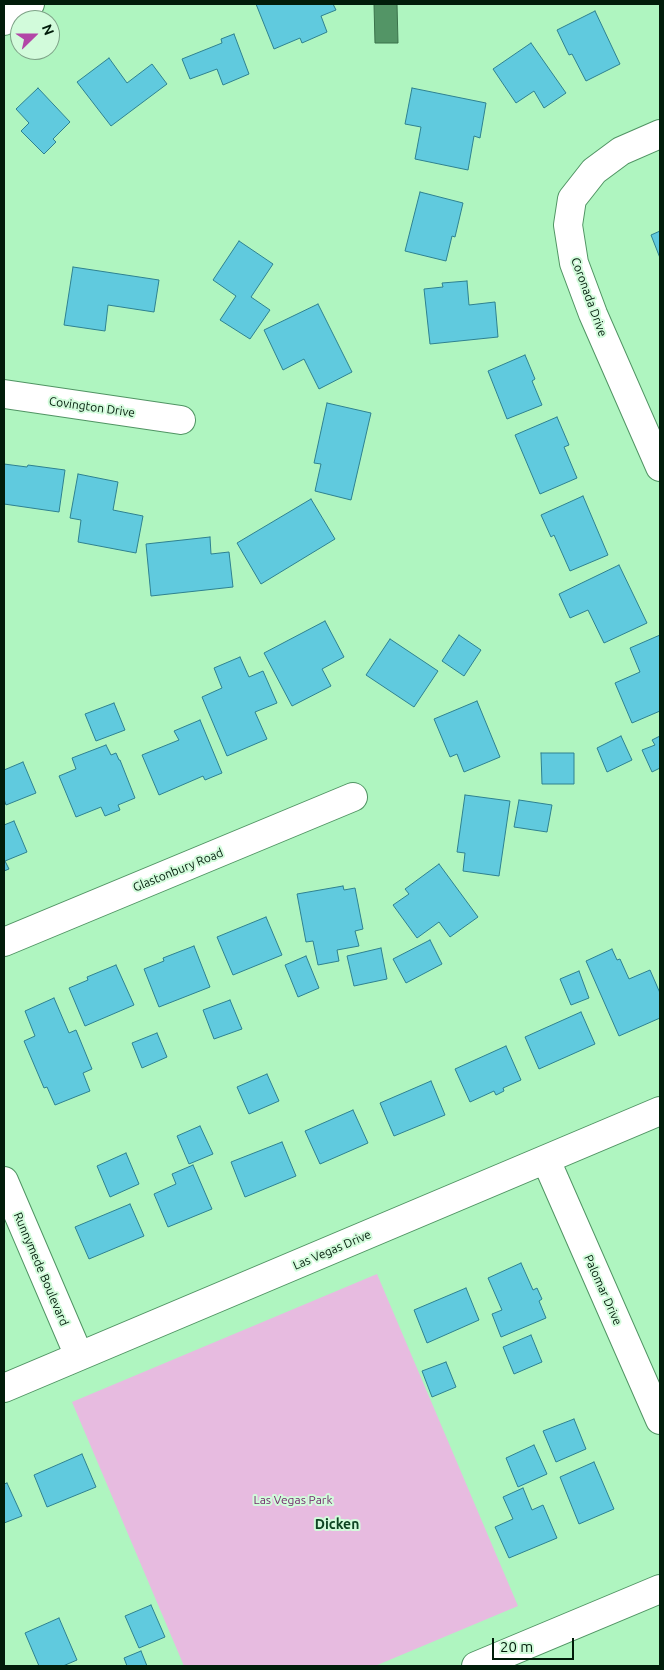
<!DOCTYPE html>
<style>
body{margin:0}
#map{position:relative;width:664px;height:1670px;overflow:hidden;background:#aff5c0;font-family:Ubuntu,sans-serif}
canvas{display:block}
.frame{position:absolute;inset:0;border:5px solid #011c0a;pointer-events:none}
.north{position:absolute;left:10px;top:10px;width:50px;height:50px;box-sizing:border-box;background:#d2fbdb;border:1px solid #7ea287;border-radius:50%;rotate:68deg;font-size:14px;font-weight:700;line-height:20px;text-align:center;color:#011c0a}
.north::after{content:'';display:block;margin:auto;width:18px;height:22px;background:#b247a7;clip-path:polygon(50% 0,100% 100%,50% 72%,0 100%)}
.scale{position:absolute;left:492px;top:1638px;width:82px;height:22px;box-sizing:border-box;border:2px solid #011c0a;border-top:0;padding-left:6px;font-size:15px;line-height:18px;white-space:nowrap;color:#011c0a;-webkit-text-stroke:4px #d2fbdb;paint-order:stroke}
</style>
<div id="map">
<canvas width="664" height="1670"></canvas>
<div class="frame"></div>
<div class="north">N</div>
<div class="scale">20 m</div>
</div>
<script>
const context = document.querySelector('canvas').getContext('2d');
context.lineJoin = 'round';
function fillPath(path, color) { context.fillStyle = color; context.fill(path, 'evenodd'); }
const toPath = rows => new Path2D(rows.map(r => 'M' + r).join(''));
function strokePath(path, color, width, dash) { context.strokeStyle = color; context.lineWidth = width; context.lineCap = dash ? 'butt' : 'round'; context.setLineDash(dash || []); context.stroke(path); }
function label(font, color, halo, rows, align = 'center') {
  context.font = font + ' Ubuntu,sans-serif'; context.lineWidth = 4; context.setLineDash([]); context.textBaseline = 'middle'; context.strokeStyle = halo; context.fillStyle = color; for (const [text, x, y, turn = 0] of rows) {
    context.save(); context.translate(x, y); context.rotate((+turn || 0) * Math.PI / 180); context.textAlign = isNaN(turn) ? turn : align; if (halo) context.strokeText(text, 0, 0); context.fillText(text, 0, 0); context.restore();
  }
}
fillPath(toPath([
 [377,1274,518,1606,375,1666,184,1666,72,1402]
]), '#e7bbe0');
const water = toPath([
 [374,4,397,4,398,43,375,43,374,4]
]);
fillPath(water, '#539566');
strokePath(water, '#3a714a', 1);
const building = toPath([
 [256,4,333,4,336,10,321,16,327,32,302,43,300,38,274,49,256,4],
 [595,11,620,64,586,81,572,54,569,55,557,30,595,11],
 [234,34,249,74,223,85,217,69,190,79,182,59,222,43,221,39,234,34],
 [531,43,566,93,544,108,534,91,516,103,493,69,531,43],
 [109,58,127,83,152,64,167,84,111,126,77,82,109,58],
 [38,88,70,122,53,139,56,142,44,154,21,131,29,123,16,109,38,88],
 [412,88,486,103,480,138,474,136,468,170,415,159,421,127,405,124,412,88],
 [420,192,463,203,455,237,452,236,446,261,405,251,420,192],
 [660,231,660,258,651,235,660,231],
 [239,241,273,264,251,297,270,310,250,339,220,320,236,296,213,280,239,241],
 [73,267,159,280,154,312,108,305,105,331,64,325,73,267],
 [467,281,469,305,495,302,498,337,430,344,424,289,443,287,442,283,467,281],
 [318,304,352,372,319,389,304,359,283,370,264,330,318,304],
 [525,355,535,379,532,381,542,405,507,419,488,371,525,355],
 [327,403,371,413,351,500,315,491,321,464,314,463,327,403],
 [557,417,569,445,564,447,577,478,540,494,515,435,557,417],
 [4,464,27,467,28,465,65,470,59,512,4,504,4,464],
 [78,474,118,482,113,510,143,516,136,553,78,542,81,520,70,518,78,474],
 [583,496,608,555,570,571,554,535,551,537,541,515,583,496],
 [311,499,335,539,261,584,237,543,311,499],
 [210,537,211,554,229,552,233,587,151,596,146,544,210,537],
 [619,565,647,623,604,643,588,610,570,618,559,594,619,565],
 [325,621,344,657,322,669,331,686,292,706,264,653,325,621],
 [459,635,481,650,464,676,442,661,459,635],
 [660,635,660,711,632,723,615,683,640,672,630,648,660,635],
 [390,639,438,671,414,707,366,675,390,639],
 [240,657,249,677,263,671,277,703,255,712,267,739,227,756,202,697,222,688,214,668,240,657],
 [477,701,500,757,464,772,457,754,450,757,434,719,477,701],
 [114,703,125,730,96,741,85,714,114,703],
 [200,720,222,773,205,780,203,776,159,795,142,755,179,740,174,731,200,720],
 [621,736,632,760,607,772,597,748,621,736],
 [660,736,660,768,652,772,642,750,655,745,652,740,660,736],
 [106,745,111,755,116,753,119,760,120,760,135,798,118,805,120,810,105,816,101,807,76,817,59,776,76,769,72,758,106,745],
 [541,753,574,753,574,784,542,784,541,753],
 [23,762,36,793,6,805,4,799,4,770,23,762],
 [465,795,510,801,499,876,463,871,465,853,457,852,465,795],
 [519,800,552,805,547,832,514,827,519,800],
 [14,821,27,852,5,861,9,869,4,871,4,825,14,821],
 [439,864,478,917,450,937,439,922,417,938,393,905,409,894,405,889,439,864],
 [343,886,344,890,355,888,363,929,355,931,359,946,337,950,339,961,318,965,313,941,306,942,297,894,343,886],
 [266,917,282,955,233,975,217,937,266,917],
 [430,940,442,964,406,983,393,959,430,940],
 [194,946,210,987,159,1007,144,969,164,961,163,958,194,946],
 [381,948,387,979,354,986,347,956,381,948],
 [612,949,617,960,620,959,629,979,650,970,660,993,660,1018,619,1036,586,961,612,949],
 [306,956,319,988,298,997,285,965,306,956],
 [116,965,134,1005,85,1026,69,988,88,980,87,977,116,965],
 [579,971,589,998,571,1005,560,979,579,971],
 [54,998,69,1033,76,1030,92,1069,83,1073,90,1091,55,1105,47,1087,44,1088,24,1041,35,1036,25,1011,54,998],
 [230,1000,242,1029,214,1039,203,1010,230,1000],
 [581,1012,595,1044,539,1069,525,1037,581,1012],
 [157,1033,167,1057,142,1068,132,1043,157,1033],
 [506,1046,521,1080,503,1088,504,1091,496,1095,494,1091,470,1102,455,1069,506,1046],
 [267,1074,279,1101,249,1114,237,1087,267,1074],
 [431,1081,445,1115,394,1136,380,1103,431,1081],
 [353,1110,368,1143,320,1164,305,1131,353,1110],
 [200,1126,213,1154,189,1164,177,1136,200,1126],
 [282,1142,296,1176,245,1197,231,1162,282,1142],
 [126,1153,139,1184,110,1197,97,1166,126,1153],
 [193,1165,212,1209,168,1227,154,1194,176,1184,172,1174,193,1165],
 [130,1204,144,1236,89,1259,75,1227,130,1204],
 [521,1263,533,1290,537,1288,542,1299,539,1301,546,1318,501,1337,492,1314,502,1310,488,1278,521,1263],
 [466,1288,479,1320,427,1343,414,1310,466,1288],
 [531,1335,542,1362,514,1374,503,1347,531,1335],
 [446,1362,456,1387,432,1397,422,1371,446,1362],
 [574,1419,586,1449,556,1462,543,1431,574,1419],
 [534,1445,547,1474,518,1487,506,1458,534,1445],
 [82,1454,96,1487,47,1507,34,1475,82,1454],
 [594,1462,614,1509,579,1524,560,1477,594,1462],
 [7,1483,22,1516,4,1523,4,1484,7,1483],
 [523,1488,532,1510,543,1505,557,1538,509,1558,495,1527,513,1519,503,1497,523,1488],
 [151,1605,165,1637,139,1648,125,1616,151,1605],
 [59,1618,77,1660,63,1666,39,1666,25,1633,59,1618],
 [141,1651,147,1666,127,1666,124,1658,141,1651]
]);
fillPath(building, '#60cade');
strokePath(building, '#2e8190', 1);
const minor = toPath([
 [4,21,30,4],
 [660,134,621,151,594,171,572,199,568,225,574,263,593,314,660,467],
 [4,394,181,420],
 [4,942,353,797],
 [546,1160,660,1420],
 [4,1181,79,1356],
 [4,1388,660,1111],
 [476,1666,660,1589]
]);
strokePath(minor, '#509463', 30);
strokePath(minor, '#fff', 28);
label('12px', '#011c0a', '#d2fbdb', [
 ["Coronada Drive",589,297,70],
 ["Covington Drive",92,407,8],
 ["Glastonbury Road",178,870,-22],
 ["Las Vegas Drive",332,1250,-23],
 ["Runnymede Boulevard",41,1269,67],
 ["Palomar Drive",603,1290,66]
]);
label('12px', '#742d6d', '#d2fbdb', [
 ["Las Vegas Park",293,1500]
]);
label('bold 14px', '#0d4422', '#d2fbdb', [
 ["Dicken",337,1524]
]);
</script>
